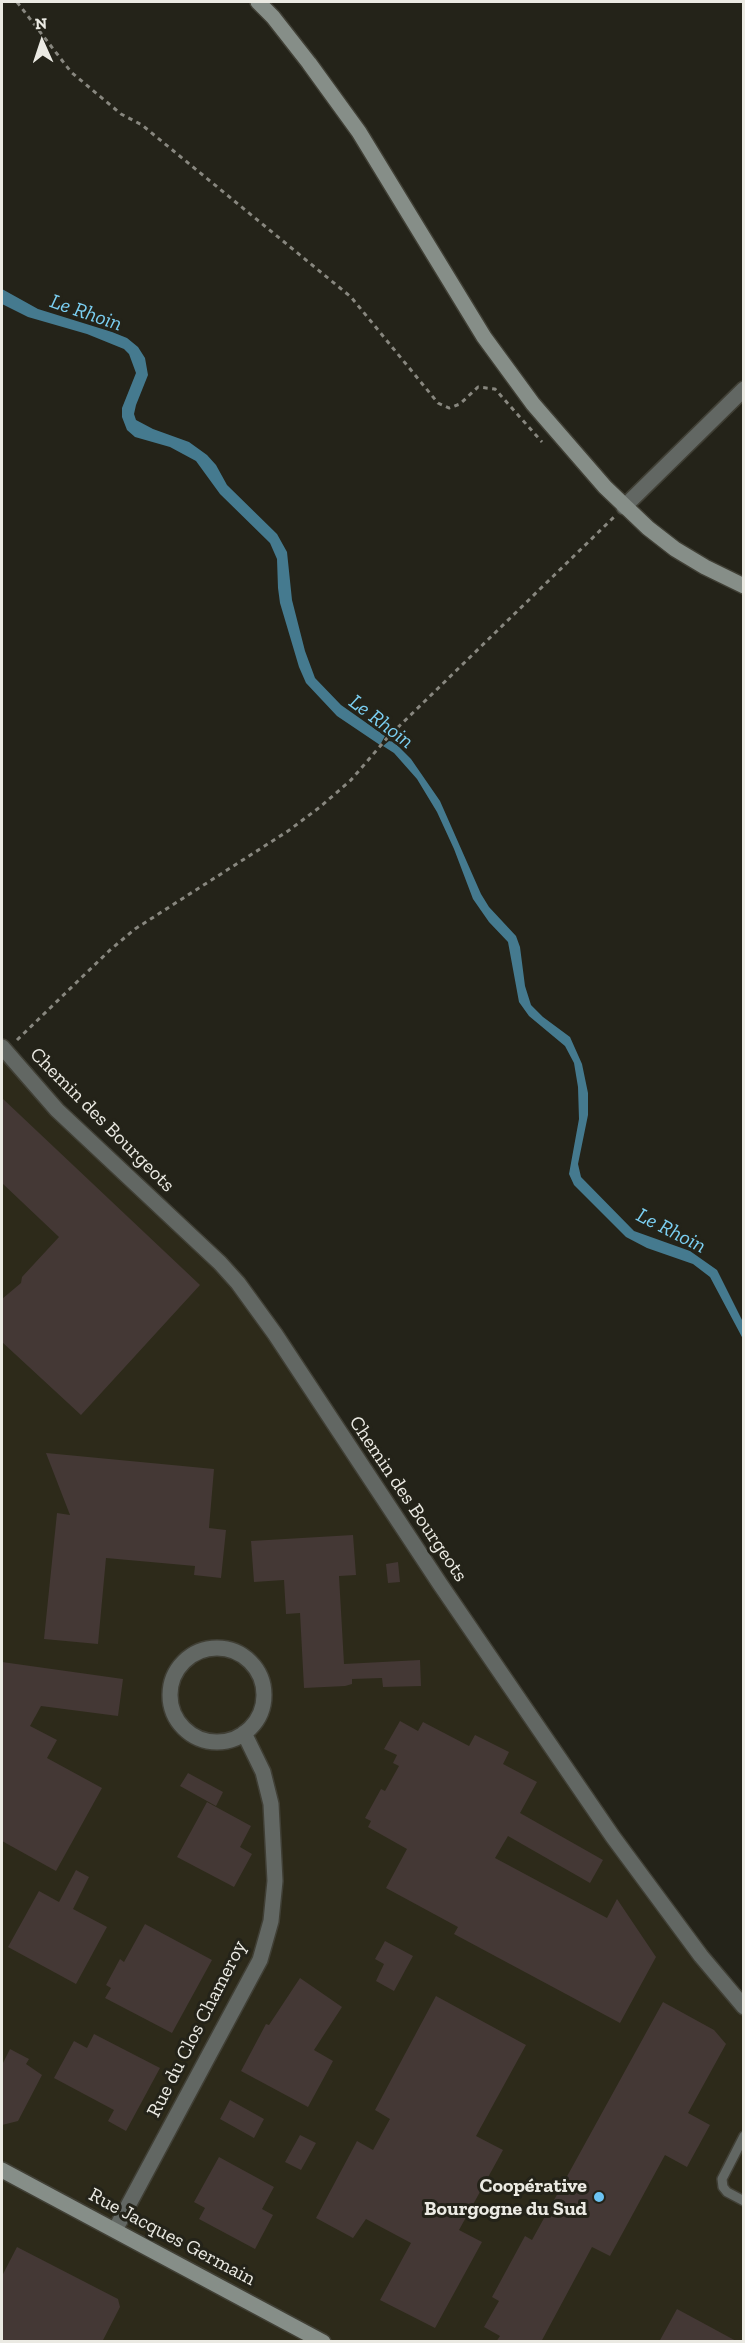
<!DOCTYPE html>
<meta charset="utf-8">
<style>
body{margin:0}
#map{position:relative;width:745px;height:2343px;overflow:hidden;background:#242319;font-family:"Zilla Slab",serif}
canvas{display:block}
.frame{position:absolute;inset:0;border:3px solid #ebeae3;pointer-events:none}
.north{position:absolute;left:12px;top:12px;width:60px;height:60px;-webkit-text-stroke:4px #242319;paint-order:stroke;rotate:357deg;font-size:16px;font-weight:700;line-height:24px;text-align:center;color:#ebeae3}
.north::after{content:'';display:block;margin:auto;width:21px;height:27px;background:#ebeae3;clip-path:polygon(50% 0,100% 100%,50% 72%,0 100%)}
</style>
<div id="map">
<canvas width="745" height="2343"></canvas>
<div class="frame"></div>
<div class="north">N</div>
</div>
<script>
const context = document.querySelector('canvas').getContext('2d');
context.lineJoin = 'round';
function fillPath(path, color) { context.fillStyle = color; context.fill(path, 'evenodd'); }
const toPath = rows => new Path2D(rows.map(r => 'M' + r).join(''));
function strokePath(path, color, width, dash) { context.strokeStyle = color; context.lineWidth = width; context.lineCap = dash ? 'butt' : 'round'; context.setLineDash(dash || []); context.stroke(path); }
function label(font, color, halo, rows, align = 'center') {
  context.font = font + ' "Zilla Slab",serif'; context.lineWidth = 6; context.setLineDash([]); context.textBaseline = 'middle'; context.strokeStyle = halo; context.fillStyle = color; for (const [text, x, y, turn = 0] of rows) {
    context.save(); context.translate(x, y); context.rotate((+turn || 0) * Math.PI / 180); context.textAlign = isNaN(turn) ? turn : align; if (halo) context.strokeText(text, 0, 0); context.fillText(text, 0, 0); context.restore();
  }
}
fillPath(toPath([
 [2,1044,57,1100,231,1265,561,1753,658,1888,743,1997,743,2341,2,2341]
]), '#2d2a1a');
fillPath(toPath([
 [2,289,38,309,112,332,127,338,138,347,145,358,148,375,136,405,134,414,136,420,153,429,189,442,207,455,216,465,227,485,277,534,287,552,292,600,305,651,315,678,341,705,385,736,380,745,337,716,306,683,299,667,280,603,278,588,277,559,270,543,220,494,196,461,170,447,135,437,127,430,122,417,122,408,136,373,129,354,124,349,87,334,28,317,2,304],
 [389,741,394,742,411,759,440,801,481,894,489,907,516,936,520,947,525,986,531,1005,543,1017,570,1037,582,1064,588,1093,588,1115,578,1164,581,1177,634,1231,690,1251,717,1270,743,1322,743,1339,710,1277,693,1264,647,1248,626,1237,574,1185,569,1174,579,1119,578,1087,574,1063,565,1046,529,1016,519,1002,508,942,489,922,473,899,454,849,437,812,417,779,394,753,383,746]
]), '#457a8f');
fillPath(toPath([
 [2,1098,200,1285,81,1415,2,1342,2,1299,21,1283,22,1277,59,1237,2,1183],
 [46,1453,214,1469,209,1528,226,1530,221,1578,194,1575,195,1566,106,1558,98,1644,44,1639,57,1513,70,1515],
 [353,1535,356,1575,339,1576,344,1664,420,1660,421,1686,383,1687,382,1678,352,1679,352,1684,345,1686,304,1688,300,1613,286,1614,284,1580,254,1582,251,1541],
 [398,1562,400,1582,388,1583,386,1564],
 [2,1662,123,1679,118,1716,41,1706,30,1726,57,1740,47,1758,102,1788,56,1871,2,1841],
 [400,1721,418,1731,423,1722,469,1746,475,1735,509,1752,503,1764,537,1782,520,1813,603,1860,590,1883,508,1836,495,1858,607,1918,617,1899,656,1957,620,2023,454,1934,458,1927,386,1888,407,1849,368,1827,371,1821,365,1818,381,1789,385,1791,399,1766,393,1763,397,1755,384,1749],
 [188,1773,223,1792,216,1806,180,1786],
 [207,1802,251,1826,240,1847,252,1854,234,1887,177,1857],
 [76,1870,89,1877,73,1909,107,1927,76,1984,8,1947,39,1891,59,1902],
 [145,1924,212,1960,172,2033,105,1998,111,1988,106,1985,120,1959,124,1962],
 [385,1941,413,1956,394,1991,376,1981,384,1964,375,1959],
 [300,1978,342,2007,314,2050,333,2061,308,2107,241,2071,266,2024,269,2025],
 [436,1996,526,2045,476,2136,503,2150,459,2230,482,2242,435,2328,380,2300,411,2243,366,2219,353,2238,316,2218,357,2141,373,2150,390,2119,375,2110],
 [663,2002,714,2030,726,2044,688,2113,710,2125,687,2167,665,2155,610,2256,592,2247,541,2342,496,2342,500,2336,484,2327,499,2301,492,2297,525,2236,532,2240],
 [94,2034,160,2068,126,2131,108,2121,114,2110,54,2078,74,2041,87,2048],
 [10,2049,29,2059,26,2064,42,2075,18,2121,2,2125,2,2065],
 [230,2100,264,2119,254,2138,220,2119],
 [300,2135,316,2143,301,2170,285,2162],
 [219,2157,274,2187,262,2209,273,2215,255,2249,199,2219,205,2208,194,2202],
 [17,2247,118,2299,120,2307,102,2342,2,2342,2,2276],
 [677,2309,738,2342,659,2342]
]), '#443835');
const lane = toPath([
 [744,2136,722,2179,723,2187,727,2192,744,2201]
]);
const street = toPath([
 [624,507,744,389],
 [2,1047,57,1110,220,1263,238,1283,275,1334,440,1584,613,1837,701,1956,744,2007],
 '170 1695a47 47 0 1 1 94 0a47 47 0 1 1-94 0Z',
 [115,2230,260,1960,271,1921,275,1881,271,1804,263,1772,244,1733]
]);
const secondary = toPath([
 [258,2,273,17,309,63,359,132,484,337,533,404,605,487,648,528,675,549,705,567,744,586],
 [2,2170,323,2342]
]);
strokePath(lane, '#403f35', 12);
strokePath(street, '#403f35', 18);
strokePath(secondary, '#403f35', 18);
strokePath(toPath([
 [17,2,71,72,121,114,142,125,351,297,438,403,449,408,460,404,478,387,495,389,542,442],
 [17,1040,110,950,135,929,288,831,320,807,351,780,388,737,614,517]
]), '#88877f', 3, [4.5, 4.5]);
strokePath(lane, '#626763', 9);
strokePath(street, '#626763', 15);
strokePath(secondary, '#868e88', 15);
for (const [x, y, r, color] of [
 [599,2197,6,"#6cc3f2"]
]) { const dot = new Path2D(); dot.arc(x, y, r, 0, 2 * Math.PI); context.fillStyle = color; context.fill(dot); strokePath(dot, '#242319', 2); }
label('20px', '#ebeae3', '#242319', [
 ["Chemin des Bourgeots",102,1120,45],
 ["Chemin des Bourgeots",408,1499,56],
 ["Rue du Clos Chameroy",197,2029,-63],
 ["Rue Jacques Germain",172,2237,28]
]);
label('bold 20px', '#ebeae3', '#242319', [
 ["Coopérative",587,2186],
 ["Bourgogne du Sud",587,2209]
], 'right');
label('italic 21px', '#7bcff2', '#242319', [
 ["Le Rhoin",86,313,19],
 ["Le Rhoin",381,722,37],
 ["Le Rhoin",671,1231,27]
]);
</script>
